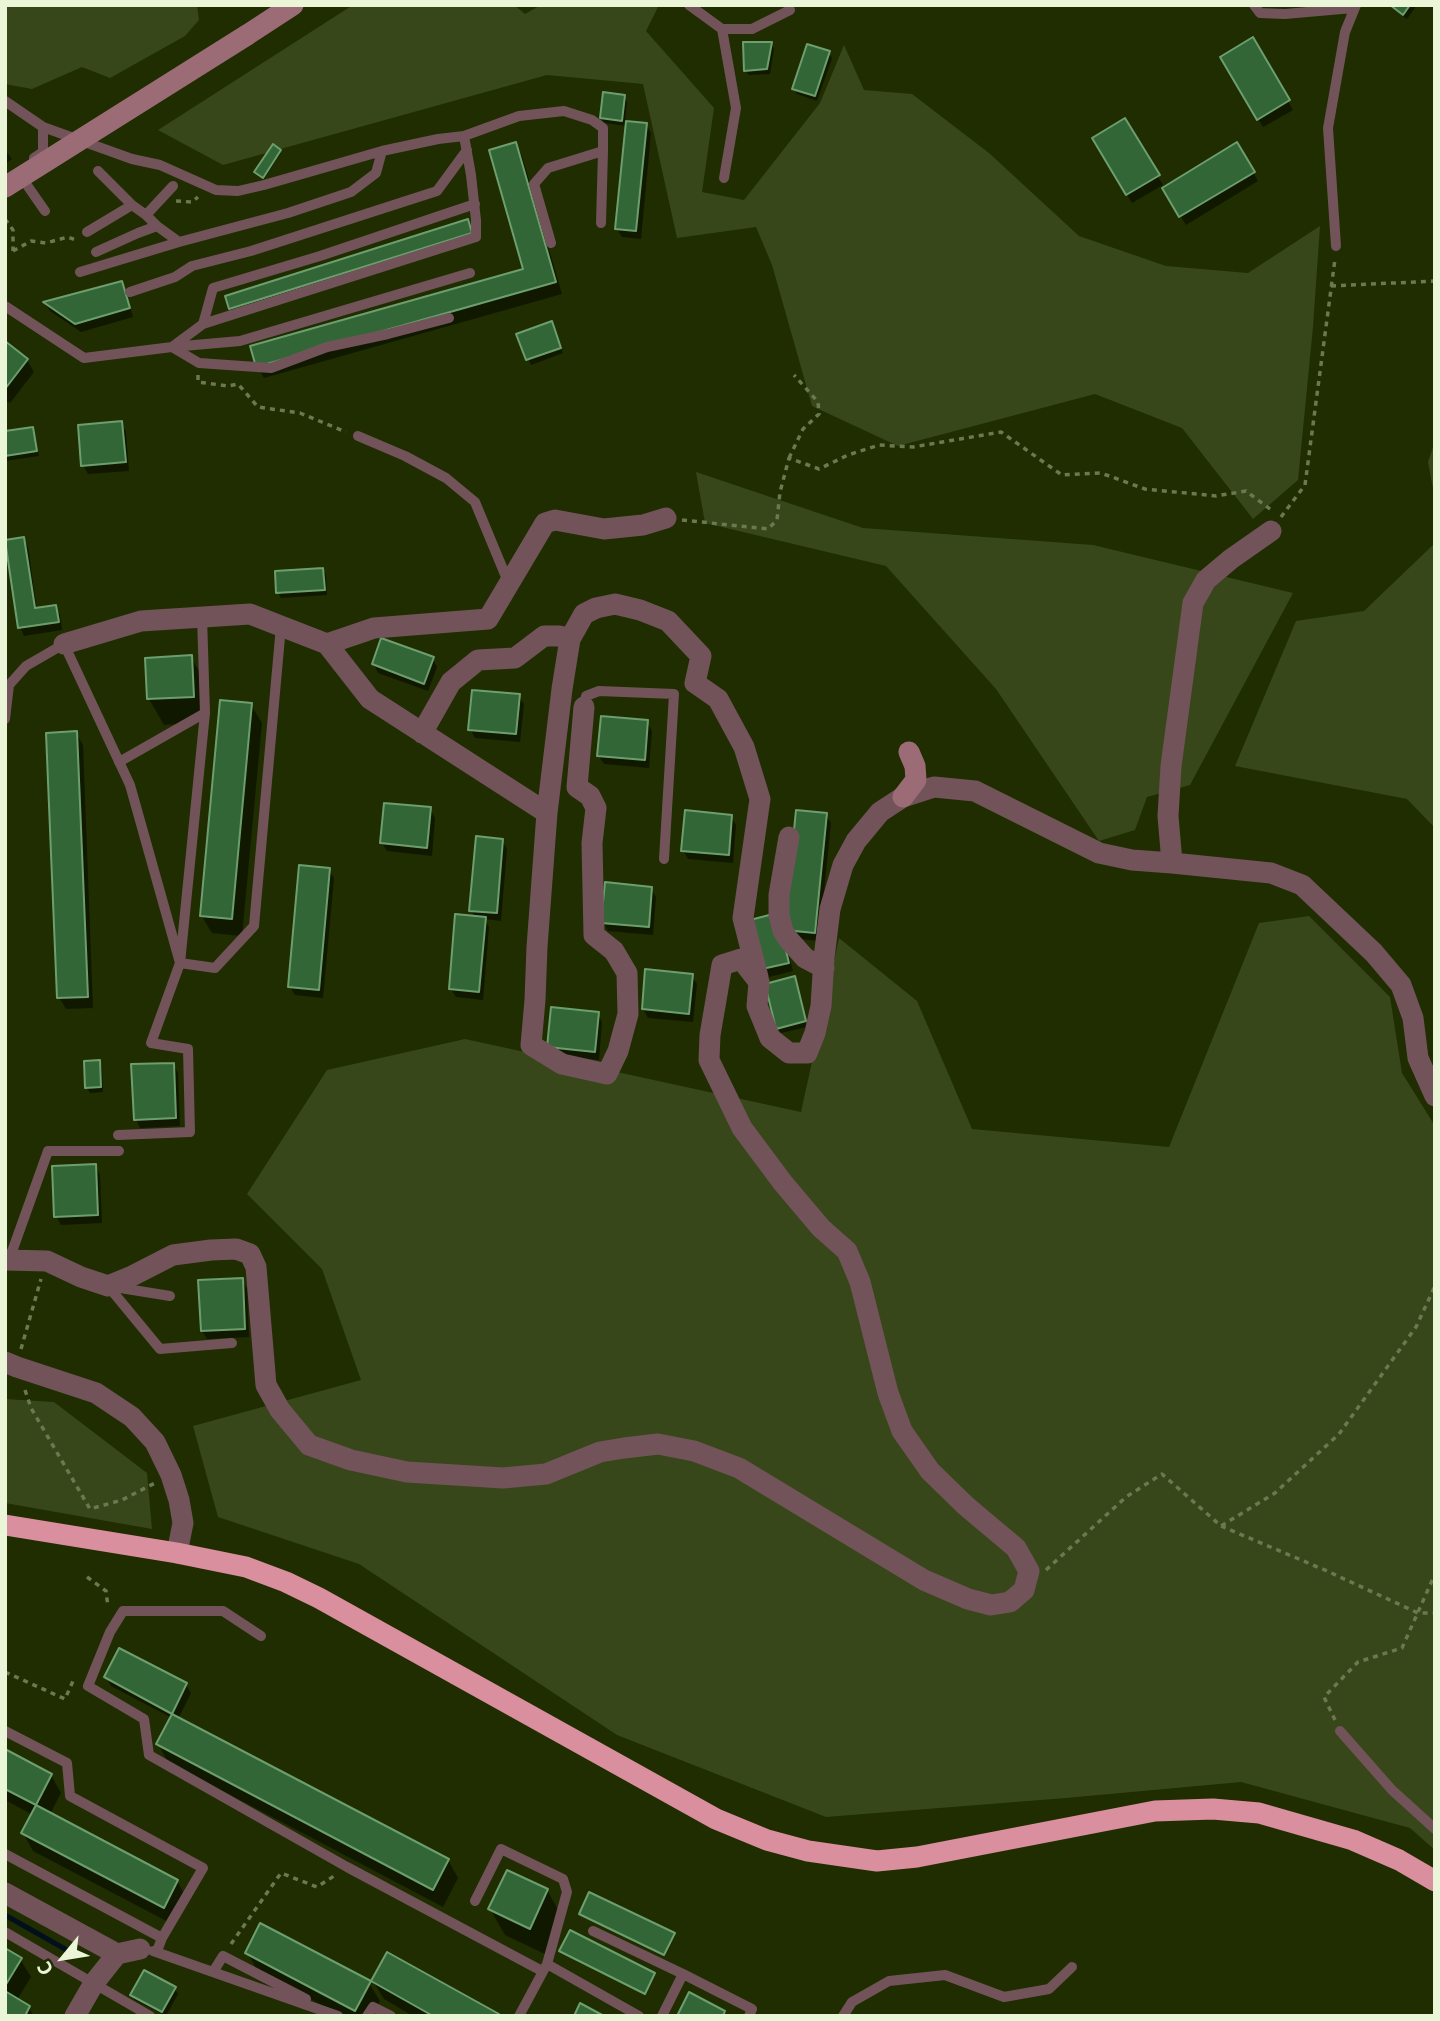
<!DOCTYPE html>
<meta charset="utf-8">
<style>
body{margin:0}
#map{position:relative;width:1440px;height:2021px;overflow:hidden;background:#1f2d00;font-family:"Open Sans",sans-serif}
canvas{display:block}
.frame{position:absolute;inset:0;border:7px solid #eaf6d7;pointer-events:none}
.north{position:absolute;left:28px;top:1923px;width:70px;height:70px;-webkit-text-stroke:5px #1f2d00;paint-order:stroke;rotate:240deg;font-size:19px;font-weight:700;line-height:28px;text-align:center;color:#eaf6d7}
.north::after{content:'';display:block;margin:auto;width:24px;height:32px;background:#eaf6d7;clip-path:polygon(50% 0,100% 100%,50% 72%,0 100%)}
</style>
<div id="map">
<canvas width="1440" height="2021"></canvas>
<div class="frame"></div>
<div class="north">С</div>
</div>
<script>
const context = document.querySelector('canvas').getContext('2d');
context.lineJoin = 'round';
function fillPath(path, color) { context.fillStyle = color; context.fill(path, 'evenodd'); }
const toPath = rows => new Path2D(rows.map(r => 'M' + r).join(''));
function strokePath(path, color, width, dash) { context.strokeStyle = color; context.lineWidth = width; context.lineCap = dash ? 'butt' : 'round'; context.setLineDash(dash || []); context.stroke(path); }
fillPath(toPath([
 [5,5,197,5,199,20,185,36,110,78,82,67,32,89,5,84],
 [353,5,514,5,525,14,541,5,659,5,646,31,714,108,702,192,744,200,820,103,844,45,864,90,912,94,989,153,1079,236,1166,266,1248,273,1320,226,1313,327,1298,480,1253,519,1182,428,1095,394,898,446,812,406,772,265,756,227,677,238,643,84,547,75,223,165,158,130],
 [1435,441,1435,499,1428,462],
 [696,472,863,528,1093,545,1293,593,1190,785,1147,797,1135,830,1099,841,996,689,886,566,705,523],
 [1435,543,1435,828,1407,799,1235,766,1296,621,1364,611],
 [1309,916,1390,997,1402,1073,1435,1126,1435,1850,1410,1828,1241,1782,1066,1798,826,1817,617,1735,359,1564,218,1517,193,1426,361,1380,322,1269,247,1194,327,1070,465,1039,801,1112,839,938,917,1001,972,1129,1169,1147,1259,923],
 [5,1399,54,1402,147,1473,152,1529,5,1503]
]), '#384719');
fillPath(toPath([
 [1388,5,1417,5,1407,19],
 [1252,39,1293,110,1263,127,1222,57],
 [771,43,774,49,770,74,749,75,745,70],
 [828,52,832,58,817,101,797,94,794,89],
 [624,97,627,102,625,122,646,124,651,133,641,239,622,237,617,229,627,126,604,123,601,117],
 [1124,120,1163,185,1132,203,1094,138],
 [516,144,522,156,562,294,264,378,257,366,525,271],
 [1237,145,1258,181,1186,225,1164,188],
 [273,147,281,153,264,179,258,174],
 [5,150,12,159,5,164],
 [467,221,475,242,236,317,231,309,227,297],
 [121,283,126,292,133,317,81,332,50,311,45,303],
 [554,329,563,353,531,365,519,335],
 [5,343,27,360,34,372,10,403,5,400],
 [121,423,126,432,129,471,88,474,83,465],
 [32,429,35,434,39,456,5,461,5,433],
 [23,539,28,547,37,610,55,607,60,615,62,630,24,636,20,627],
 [323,570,326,575,327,595,281,598,278,592],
 [191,657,206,683,208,722,164,725,149,699],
 [432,658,437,667,428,691,378,673,374,664],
 [519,696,524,704,520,742,475,738,470,729],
 [251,705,262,723,242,936,212,933,201,915],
 [647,722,652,731,649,768,604,764,599,756],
 [76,733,83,745,93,1008,66,1009,59,997],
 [430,809,435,818,432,856,387,851,382,843],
 [826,815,831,823,819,941,791,938],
 [731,817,736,825,733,863,688,859,683,850],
 [502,840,507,849,501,921,485,919,489,927,483,1000,456,997,451,989,476,918,471,910],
 [329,870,334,878,323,998,295,995,290,987],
 [651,889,656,897,653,935,608,931,603,922],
 [781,924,793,971,769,977,764,969],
 [692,976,697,984,693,1022,648,1018,643,1009],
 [797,984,807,1027,781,1033,778,1028],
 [597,1013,602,1022,599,1060,554,1056,549,1047],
 [99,1062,102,1068,103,1092,90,1093,87,1087],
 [173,1064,178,1073,180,1126,140,1128,136,1119],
 [95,1166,100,1175,102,1223,61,1225,56,1216],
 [242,1280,247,1289,249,1337,207,1339,202,1331],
 [106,1677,186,1685,191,1693,178,1719,448,1860,458,1878,443,1907,168,1762,158,1744,172,1718,111,1686],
 [5,1751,51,1775,61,1793,50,1814,177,1881,187,1899,174,1925,33,1851,23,1833,33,1815,5,1800],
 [547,1890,562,1917,545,1954,505,1935,490,1909],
 [581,1914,673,1934,675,1936,665,1956],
 [5,1950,20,1959,31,1977,17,2000,29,2008,34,2016,5,2016],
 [247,1952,369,1983,380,2001,372,2016,342,2016,257,1970],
 [562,1953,654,1974,655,1976,646,1995],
 [373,1981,498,2016,413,2016,384,1999],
 [175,1989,178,1994,166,2016,135,2000,132,1995]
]), '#0007');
strokePath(toPath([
 [5,1915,72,1953]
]), '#02101e', 5);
const building = toPath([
 [1390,5,1410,5,1403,15,1390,5],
 [1253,37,1290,100,1257,120,1220,57,1253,37],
 [743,42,772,42,767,69,744,71,743,42],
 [807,44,830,51,815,96,792,89,807,44],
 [603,92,625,95,622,121,600,118,603,92],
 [1125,118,1160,175,1126,195,1092,138,1125,118],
 [626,121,647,123,636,231,615,229,626,121],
 [516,142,556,282,256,367,250,346,523,269,489,150,516,142],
 [1237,142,1255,172,1179,217,1162,188,1237,142],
 [273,144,281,150,263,178,254,172,273,144],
 [468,219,472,233,229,309,225,296,468,219],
 [122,281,130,308,75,324,43,302,122,281],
 [552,321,561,348,526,360,516,334,552,321],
 [5,341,28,359,5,389,5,341],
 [122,421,126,462,81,466,78,425,122,421],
 [33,427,37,451,5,456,5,431,33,427],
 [24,537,35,608,56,605,59,622,18,628,5,540,24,537],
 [323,568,325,590,276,593,275,571,323,568],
 [381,638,434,657,424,684,372,664,381,638],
 [192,655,194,697,147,699,145,658,192,655],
 [472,690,520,694,516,734,468,730,472,690],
 [220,700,252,703,232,919,200,916,220,700],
 [601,716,648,720,645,760,597,756,601,716],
 [77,731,88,997,57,998,46,733,77,731],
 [384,803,431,807,427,848,380,843,384,803],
 [685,810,732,815,729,855,681,851,685,810],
 [796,810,827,813,815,933,784,930,796,810],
 [476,836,503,839,497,913,469,911,476,836],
 [299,865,330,868,319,990,288,987,299,865],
 [605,882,652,887,649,927,601,923,605,882],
 [777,913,789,963,762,969,750,920,777,913],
 [455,914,486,917,479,992,449,989,455,914],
 [645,969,693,974,689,1014,642,1009,645,969],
 [795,976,806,1021,776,1029,765,984,795,976],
 [551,1007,599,1012,595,1052,547,1047,551,1007],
 [100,1060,101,1087,85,1088,84,1061,100,1060],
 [174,1063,176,1118,134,1120,131,1064,174,1063],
 [96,1164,98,1215,54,1217,52,1166,96,1164],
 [243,1278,245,1329,201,1331,198,1280,243,1278],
 [119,1648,187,1683,172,1714,104,1677,119,1648],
 [172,1714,449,1859,433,1890,156,1744,172,1714],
 [5,1749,52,1774,36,1805,5,1789,5,1749],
 [36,1805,178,1880,164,1908,21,1833,36,1805],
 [507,1870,548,1889,530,1929,488,1909,507,1870],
 [589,1892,675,1933,664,1955,579,1914,589,1892],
 [260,1923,371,1981,355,2011,245,1953,260,1923],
 [570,1930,655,1973,645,1994,559,1951,570,1930],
 [5,1948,22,1958,5,1986,5,1948],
 [387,1952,499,2014,499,2016,433,2016,371,1981,387,1952],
 [144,1970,176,1987,162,2012,130,1995,144,1970],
 [5,1991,30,2006,25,2016,5,2016,5,1991],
 [689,1992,725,2011,723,2016,677,2016,689,1992],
 [580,2003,604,2016,574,2016,580,2003]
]);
fillPath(building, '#336637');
strokePath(building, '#6d9e6e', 2);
strokePath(toPath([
 [176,201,192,202,198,197],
 [5,219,13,230,13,251],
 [13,251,31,241,46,243,68,237,76,240],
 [1331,286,1435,281],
 [198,375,198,382,228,386,238,384,258,407,300,413,346,432],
 [789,458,803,429,819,414,818,402,794,375],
 [1281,517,1305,485,1335,259],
 [682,520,768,529,777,520,780,492,789,458,819,469,848,455,879,445,913,447,1001,432,1062,475,1101,473,1145,489,1216,496,1246,491,1274,512],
 [21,1349,41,1279],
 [25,1390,31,1408,90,1509,122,1500,155,1483],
 [1221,1526,1327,1571,1418,1613,1435,1613],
 [1046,1570,1126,1497,1162,1474,1221,1526,1275,1493,1339,1434,1416,1327,1435,1286],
 [87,1577,106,1591,108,1607],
 [5,1672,65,1699,73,1681,76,1682],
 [1335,1720,1324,1697,1358,1662,1402,1648,1435,1574],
 [231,1944,281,1873,317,1887,334,1876]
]), '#6b7850', 3.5, [5, 5]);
strokePath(toPath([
 [689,5,722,29,752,29,790,10],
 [1254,5,1260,13,1285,14,1353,8],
 [722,29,736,108,724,178],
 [5,101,43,127,132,159,160,165,216,190,238,191,264,185,382,151,438,139,464,136,519,116,564,111,592,120,603,128,603,151,548,168,534,184,551,243],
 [34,158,43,152,43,127],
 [98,171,132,205],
 [20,175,45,211],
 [146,215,173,186],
 [601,223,603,151],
 [87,232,132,205,146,215,157,226],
 [1336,246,1328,128,1345,32,1356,5],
 [96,252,138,233,157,226,179,242],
 [80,272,179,242,288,213,351,192,376,173,382,151],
 [130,292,175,277,192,266,251,251,437,191,467,150],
 [5,306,84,358,172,347,240,341,470,273],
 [449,318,388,334,327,347,271,368,199,363,172,347,203,324,213,288,320,256,475,204],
 [203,324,476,237,476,220,471,175,464,136],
 [358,436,405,456,446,478,475,502,509,584],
 [584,707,586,696,599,691,674,694,664,859],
 [205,713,180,963,215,968,254,926,281,626],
 [5,719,9,685,26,666,64,644,130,785,180,963,151,1043,188,1049,190,1132,118,1135],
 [119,762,205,713,202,616],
 [9,1260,48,1151,119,1151],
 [170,1296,108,1286,160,1349,232,1343],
 [261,1636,223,1611,123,1611,110,1632,88,1686,144,1719,149,1755,347,1867,542,1971],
 [5,1731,67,1763,70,1796,203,1868,162,1938,157,1951],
 [1340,1731,1392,1790,1435,1829],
 [5,1854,162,1938],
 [475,1901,501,1849,563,1879,567,1892,547,1964],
 [593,1931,683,1974],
 [5,1932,150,2016],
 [153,1951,338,2016],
 [213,1972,223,1956,306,1999],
 [367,2016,373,2007,391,2016],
 [519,2016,547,1964,639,2016],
 [662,2016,683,1974,752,2009,749,2016],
 [843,2016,852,2002,889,1981,945,1975,1004,1997,1049,1989,1072,1967]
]), '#72535a', 10);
strokePath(toPath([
 [1271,531,1231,559,1206,580,1193,603,1171,766,1168,816,1172,863,1271,873,1302,885,1374,953,1401,985,1413,1018,1418,1058,1435,1096],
 [570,639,584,614,596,608,615,604,640,610,668,621,701,656,695,683,718,699,744,747,760,799,743,918,758,977],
 [64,644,141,621,250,614,327,644,370,699,547,813,537,947,535,1000,531,1045,562,1064,607,1074,618,1051,628,1014,627,973,614,951,594,935,592,843,596,808,590,796,577,787,584,707],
 [327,644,374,628,488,619,545,523,555,520,604,529,643,525,666,518],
 [422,733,451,682,478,660,515,658,544,636,559,636,570,639,562,689,547,813],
 [789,837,779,895,779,915,783,931,789,940,805,958,824,968],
 [5,1260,47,1261,81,1277,108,1286,130,1277,173,1255,211,1250,236,1249,250,1254,256,1267,266,1385,280,1410,309,1445,351,1460,407,1472,503,1478,546,1474,600,1452,624,1448,658,1444,694,1451,739,1468,924,1580,968,1599,991,1605,1010,1602,1024,1590,1029,1571,1016,1548,966,1506,930,1471,902,1431,888,1393,860,1282,847,1251,821,1228,783,1183,742,1128,709,1060,710,1035,722,965,741,959,759,982,757,1006,770,1038,789,1053,807,1053,815,1033,821,1006,824,958,830,909,843,865,856,841,880,812,903,797,934,787,975,791,1099,853,1132,860,1172,863],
 [5,1362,17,1367,96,1393,132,1417,155,1442,171,1475,179,1500,183,1523,177,1553],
 [5,1893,117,1954,140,1949],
 [75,2016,94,1983,117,1954]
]), '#72535a', 21);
strokePath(toPath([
 [247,35,293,5],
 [903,797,916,780,915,766,909,752]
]), '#9c6c76', 21);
strokePath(toPath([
 [5,1525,177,1553,246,1567,286,1582,319,1598,716,1819,767,1840,808,1851,877,1861,917,1857,1155,1811,1213,1809,1259,1813,1353,1840,1399,1860,1435,1881]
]), '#da8f9f', 21);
strokePath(toPath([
 [5,187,247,35]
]), '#9c6c76', 21);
</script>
